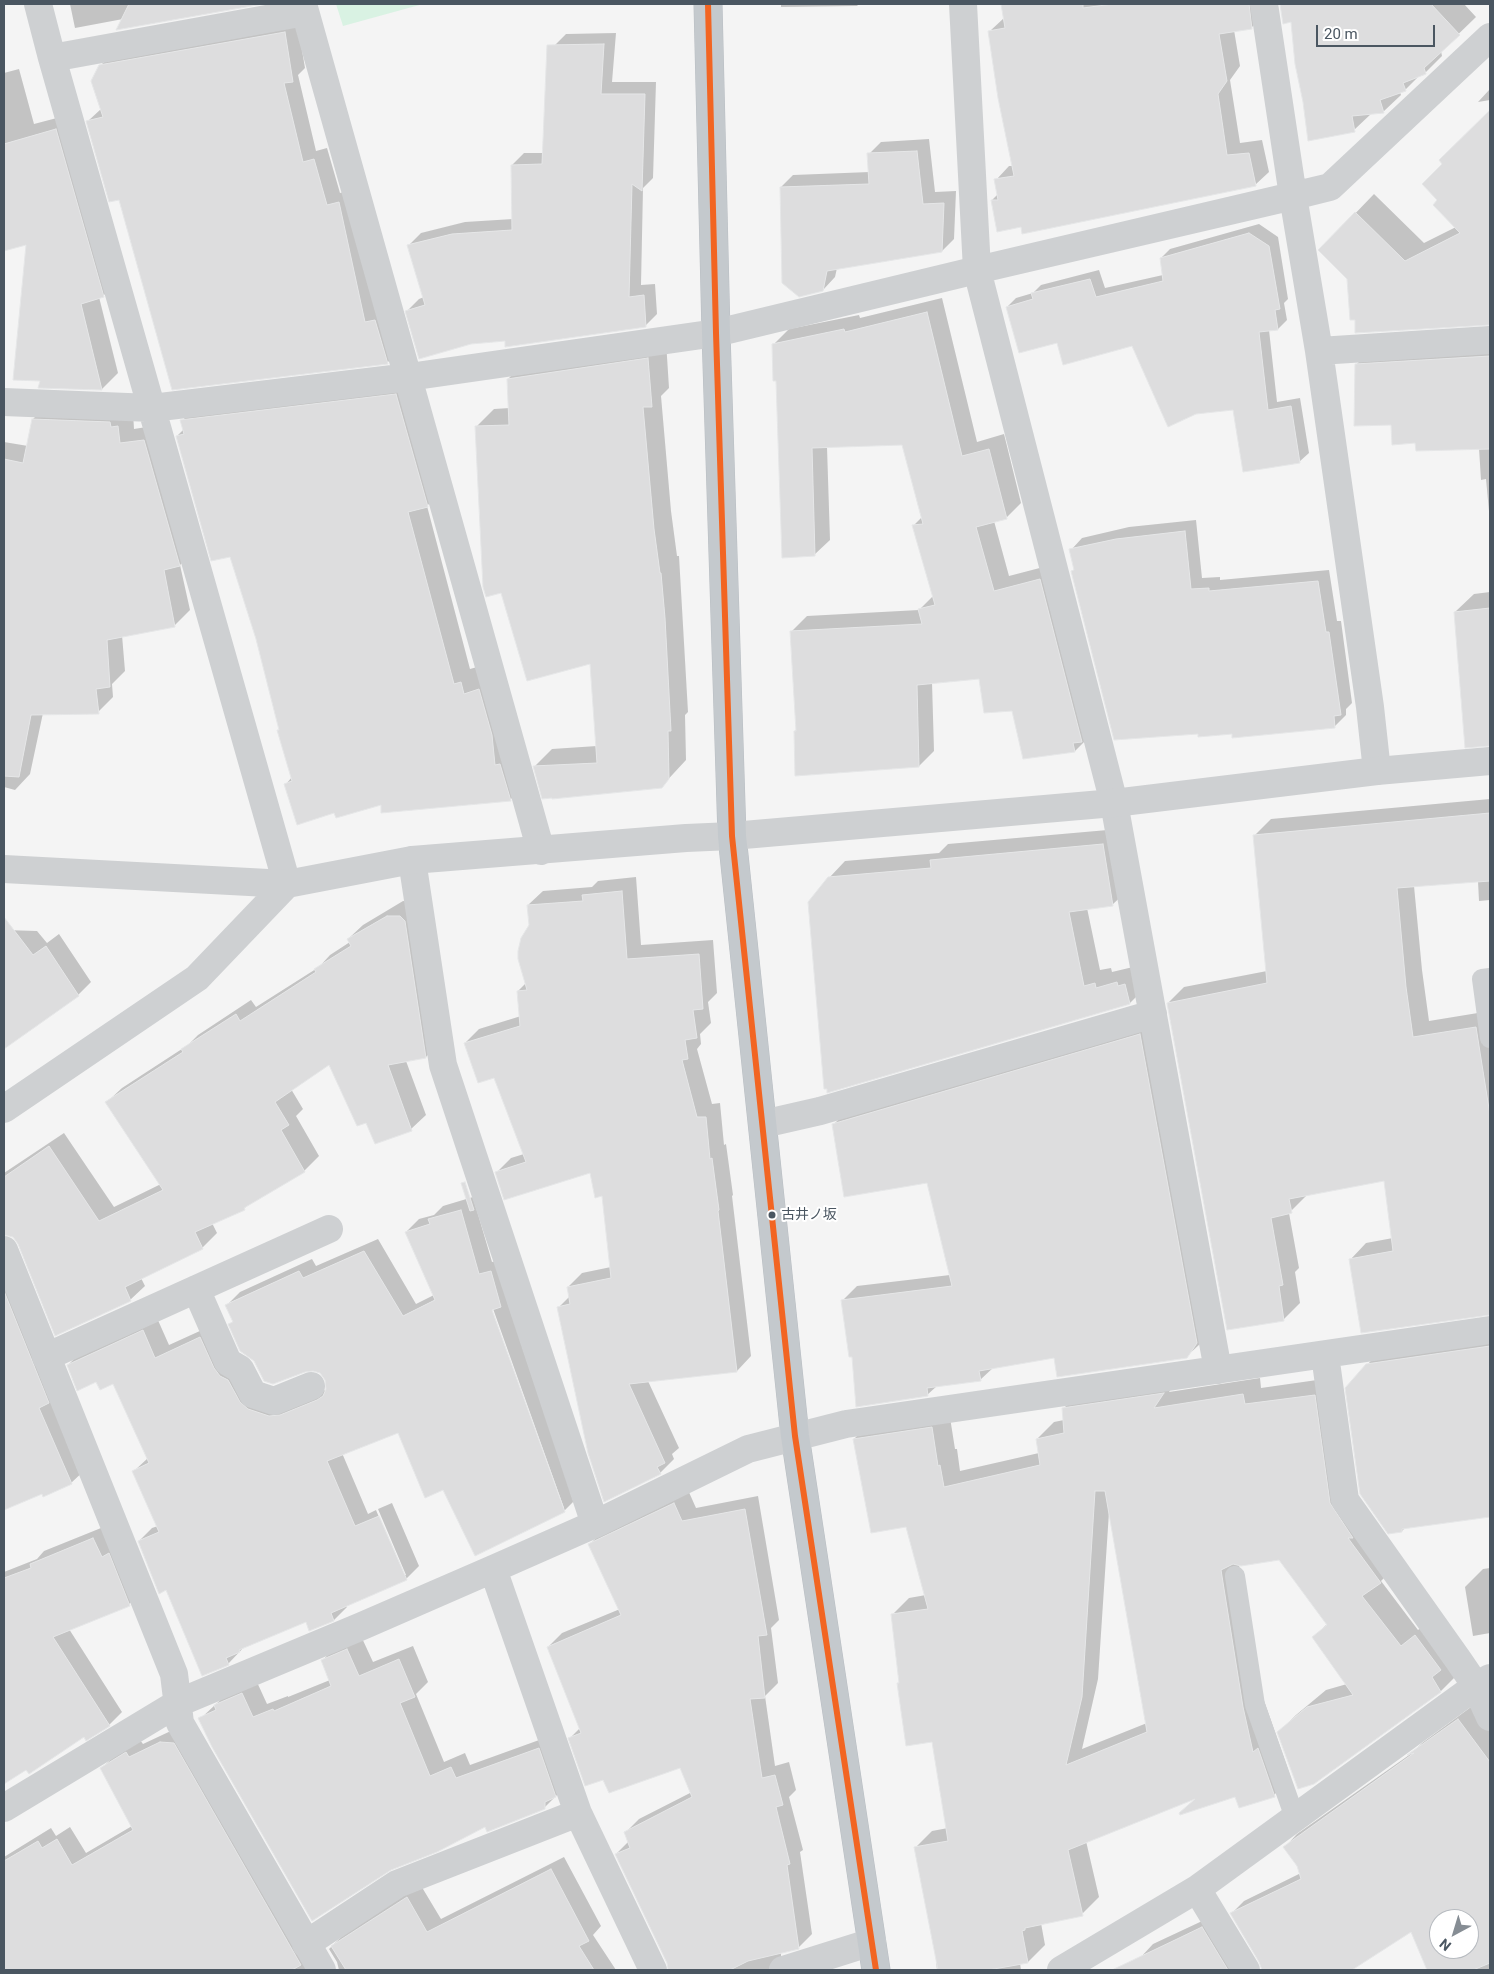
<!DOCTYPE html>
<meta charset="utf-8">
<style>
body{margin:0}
#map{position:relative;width:1494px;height:1974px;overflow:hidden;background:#f4f4f4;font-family:Roboto,sans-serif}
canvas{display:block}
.frame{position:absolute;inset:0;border:5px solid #4a5661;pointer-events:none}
.north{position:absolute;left:1429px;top:1909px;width:50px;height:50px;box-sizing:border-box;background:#fff;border:1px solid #b7bbc0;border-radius:50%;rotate:219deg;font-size:14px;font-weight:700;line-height:20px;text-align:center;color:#4a5661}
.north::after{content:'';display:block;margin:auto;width:18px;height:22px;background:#868d94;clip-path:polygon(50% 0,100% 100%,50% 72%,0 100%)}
.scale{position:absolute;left:1316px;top:25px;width:119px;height:22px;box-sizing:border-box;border:2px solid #4a5661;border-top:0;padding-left:6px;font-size:15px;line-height:18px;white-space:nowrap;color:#4a5661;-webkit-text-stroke:4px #fff;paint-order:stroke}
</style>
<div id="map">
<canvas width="1494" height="1974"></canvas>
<div class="frame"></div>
<div class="north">N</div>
<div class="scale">20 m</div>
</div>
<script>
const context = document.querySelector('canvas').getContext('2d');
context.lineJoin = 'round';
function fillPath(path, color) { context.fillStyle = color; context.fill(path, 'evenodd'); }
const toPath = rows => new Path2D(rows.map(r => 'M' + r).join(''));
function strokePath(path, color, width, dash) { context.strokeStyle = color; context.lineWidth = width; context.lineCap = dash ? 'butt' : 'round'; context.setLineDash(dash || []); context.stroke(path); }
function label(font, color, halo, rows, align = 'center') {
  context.font = font + ' Roboto,"Noto Sans JP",sans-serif'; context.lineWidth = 4; context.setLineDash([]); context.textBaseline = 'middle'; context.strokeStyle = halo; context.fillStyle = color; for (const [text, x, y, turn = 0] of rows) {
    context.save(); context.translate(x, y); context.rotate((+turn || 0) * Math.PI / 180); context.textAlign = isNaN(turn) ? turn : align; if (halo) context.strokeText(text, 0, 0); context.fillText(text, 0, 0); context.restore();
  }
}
fillPath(toPath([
 [336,4,423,4,343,26]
]), '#d9f2e3');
fillPath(toPath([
 [70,4,256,4,118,29,123,19,75,28],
 [781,4,859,4,857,6,781,7],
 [1002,4,1263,4,1265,14,1251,28,1234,30,1240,66,1230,80,1240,143,1262,140,1269,172,1255,185,1022,226,992,200,998,194,996,180,1009,166,1013,166,990,31,1004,18],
 [1281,4,1464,4,1476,17,1441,51,1442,56,1425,73,1420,75,1405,90,1400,92,1401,95,1383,112,1372,113,1354,130,1292,21,1284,22],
 [297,20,305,68,298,75,316,151,327,148,340,193,351,190,400,350,387,363,120,199,88,121,101,109,100,66,113,53],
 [616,33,612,82,656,82,653,178,643,188,641,285,655,284,657,314,645,326,506,339,407,311,419,299,424,297,409,245,421,233,465,222,513,219,512,165,524,153,544,153,554,46,566,34],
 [19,69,34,124,72,114,120,279,103,296,99,297,118,373,102,389,40,387,74,220,29,243,4,250,4,73],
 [1490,89,1490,100,1478,102],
 [1490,111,1490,323,1357,318,1348,279,1320,250,1374,194,1424,243,1456,227,1439,200,1444,164,1440,160],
 [929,139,935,192,956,191,954,239,942,251,837,268,835,277,823,290,781,187,793,175,870,172,869,154,881,142],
 [1259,224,1278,237,1288,299,1284,303,1287,320,1278,329,1269,330,1277,402,1300,398,1309,453,1299,462,1234,408,1133,345,1058,341,1007,307,1016,298,1033,293,1041,285,1099,270,1105,288,1163,275,1161,258,1170,249],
 [942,298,977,442,1004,434,1021,503,1006,518,994,521,1009,576,1055,564,1090,736,1075,751,1013,709,980,677,932,682,934,751,919,766,795,731,797,729,791,632,807,616,919,610,933,596,913,526,922,517,903,444,827,447,830,540,814,555,777,379,773,345,789,329,859,315,860,318],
 [1490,339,1490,522,1486,479,1481,480,1479,448,1416,442,1392,424,1356,365,1374,346],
 [666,341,669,388,661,396,671,511,677,556,679,556,688,712,685,715,686,760,661,787,535,766,552,749,597,746,591,662,476,427,494,409,510,408,508,379,526,361],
 [412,379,443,489,427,506,470,669,477,667,526,784,510,800,382,803,335,812,286,784,292,777,257,639,231,556,177,436,184,429,182,421,197,405],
 [48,404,133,412,134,429,159,425,195,550,180,565,190,610,174,626,122,635,125,671,112,684,113,697,98,712,43,713,30,774,15,790,4,787,4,442,28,446,33,419],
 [1196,520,1202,578,1220,577,1220,580,1329,570,1337,621,1341,621,1352,703,1346,709,1346,715,1335,726,1115,738,1072,572,1075,568,1071,550,1082,538,1129,527],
 [1490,592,1490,707,1463,710,1455,612,1474,594],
 [1490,799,1490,900,1479,901,1478,881,1414,886,1422,970,1429,1021,1490,1011,1490,1314,1350,1260,1366,1243,1393,1238,1385,1180,1307,1195,1289,1213,1299,1268,1295,1272,1300,1303,1283,1320,1168,1003,1184,987,1267,971,1254,836,1271,819],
 [1119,829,1129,889,1112,905,1087,908,1100,970,1111,968,1112,972,1133,967,1146,987,1130,1003,828,1091,829,878,845,861,939,853,948,844],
 [636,877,641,945,713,940,717,993,708,1002,711,1023,700,1034,701,1044,697,1049,712,1104,720,1103,724,1145,726,1144,733,1195,732,1196,751,1356,737,1371,648,1381,679,1448,672,1454,674,1459,660,1473,559,1307,570,1296,568,1287,582,1273,611,1267,603,1195,590,1171,496,1173,511,1158,524,1154,495,1076,465,1043,479,1029,521,1016,518,991,526,983,530,925,528,905,543,891,592,887,598,881],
 [403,901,415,902,440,1042,426,1057,406,1061,426,1115,411,1129,367,1121,329,1063,291,1089,303,1109,296,1116,319,1156,304,1171,249,1203,244,1209,212,1223,217,1233,202,1248,141,1278,145,1286,130,1300,19,1243,14,1236,4,1234,4,1173,64,1133,114,1207,161,1184,107,1102,122,1088,188,1045,198,1035,251,1000,256,1007,319,967,330,955,350,942,348,939,363,925],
 [4,930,37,931,47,943,59,934,91,982,78,995,4,1048],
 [1154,1021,1201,1343,1186,1357,1055,1356,994,1367,980,1380,937,1386,927,1395,853,1356,843,1300,857,1286,950,1275,928,1181,834,1124,848,1110],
 [473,1197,492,1262,504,1259,577,1498,564,1511,444,1488,399,1431,342,1453,368,1514,376,1510,403,1575,406,1575,378,1509,392,1503,419,1566,406,1579,346,1605,347,1607,334,1620,310,1629,307,1621,245,1646,228,1664,167,1589,139,1541,152,1528,158,1526,134,1471,148,1458,114,1383,97,1381,68,1365,81,1352,157,1318,169,1345,213,1325,252,1389,294,1403,328,1389,326,1379,321,1372,255,1361,230,1324,234,1320,227,1305,240,1292,312,1259,316,1266,378,1239,416,1304,434,1295,406,1232,419,1219,434,1215,443,1206],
 [491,1303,564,1508,562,1508,489,1304],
 [4,1241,86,1469,71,1483,43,1492,4,1508],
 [1490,1334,1490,1515,1406,1527,1402,1531,1367,1365,1382,1349],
 [1179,1377,1169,1392,1260,1378,1261,1388,1331,1378,1346,1485,1397,1565,1381,1581,1418,1630,1432,1619,1458,1674,1441,1691,1314,1783,1279,1732,1296,1715,1326,1690,1347,1684,1313,1638,1327,1624,1279,1558,1239,1565,1260,1689,1291,1778,1274,1795,1197,1797,1086,1841,1099,1897,1082,1914,1041,1923,1045,1945,1028,1962,1020,1963,1021,1970,937,1970,935,1949,915,1848,932,1831,948,1828,933,1741,898,1683,900,1682,892,1615,909,1598,926,1595,907,1525,854,1439,871,1422,949,1411,955,1449,957,1449,960,1471,1039,1453,1037,1439,1054,1422,1064,1420,1063,1409,1080,1392],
 [1109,1512,1147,1723,1082,1749,1098,1679],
 [688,1490,696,1508,758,1496,779,1620,771,1628,778,1683,765,1696,775,1766,789,1762,796,1790,789,1797,803,1850,800,1852,812,1934,799,1947,781,1953,781,1960,789,1970,669,1970,668,1963,616,1854,629,1841,626,1832,639,1819,692,1792,681,1766,604,1778,570,1738,580,1728,548,1647,562,1633,620,1609,590,1544,603,1531],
 [106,1526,142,1592,129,1604,69,1629,122,1712,109,1725,84,1735,4,1783,4,1572,37,1559,44,1551],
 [1490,1568,1490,1633,1473,1636,1465,1587,1483,1569],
 [361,1636,373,1662,413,1646,428,1682,416,1694,444,1762,465,1753,470,1765,553,1735,570,1782,544,1808,485,1825,200,1719,230,1691,256,1680,267,1704,288,1696,288,1697,330,1680,322,1661,336,1646],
 [1471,1707,1490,1732,1490,1970,1428,1970,1412,1930,1350,1970,1263,1970,1261,1962,1232,1913,1244,1901,1301,1873,1298,1866,1285,1847,1297,1834,1412,1753,1422,1743],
 [1439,1919,1469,1919,1469,1949,1439,1949],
 [175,1729,328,1970,4,1970,4,1857,51,1828,56,1836,70,1827,86,1853,132,1826,102,1768,115,1755,140,1740,143,1744],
 [564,1857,601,1926,593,1935,616,1970,339,1970,337,1962,329,1949,343,1935,420,1884,441,1919],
 [1215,1915,1251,1970,1141,1970,1140,1958,1153,1944]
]), '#0003');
const building = toPath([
 [129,4,263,4,116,30,129,4],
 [1001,4,1083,4,1083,8,1113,4,1249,4,1252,29,1219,34,1227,81,1218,94,1227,155,1249,153,1256,186,1022,234,1021,227,997,232,991,200,998,200,994,179,1014,176,998,98,988,31,1005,28,1001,4],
 [1280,4,1431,4,1460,35,1424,68,1426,74,1403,83,1406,91,1380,100,1384,113,1352,116,1355,132,1308,141,1303,102,1295,64,1291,22,1283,24,1280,4],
 [285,32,293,82,284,83,303,162,314,159,327,205,339,202,365,322,375,320,388,364,172,390,119,200,109,202,86,121,103,117,91,81,99,65,285,32],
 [604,44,601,94,645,94,642,191,632,184,629,297,644,295,646,327,505,347,505,341,471,344,419,359,405,311,425,305,407,245,452,234,512,230,511,165,542,164,547,45,604,44],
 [1490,110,1490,325,1355,333,1355,320,1350,320,1347,279,1318,250,1355,212,1405,261,1460,233,1433,205,1437,200,1422,184,1442,164,1439,160,1490,110],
 [56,129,104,297,81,304,102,390,38,388,40,381,13,380,26,245,4,251,4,144,56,129],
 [917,151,923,204,944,203,942,252,827,271,823,291,799,297,782,283,780,187,869,184,867,153,917,151],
 [1249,233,1269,246,1280,309,1275,310,1278,330,1259,332,1268,410,1291,406,1300,463,1243,472,1233,410,1196,414,1168,427,1132,346,1063,365,1057,343,1019,353,1006,307,1033,299,1031,293,1090,279,1096,297,1163,281,1160,258,1249,233],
 [927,312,962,456,989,449,1007,519,976,527,994,591,1040,579,1082,742,1073,743,1075,752,1023,759,1012,711,984,713,979,679,917,685,919,767,795,776,794,731,796,731,790,631,922,624,918,609,935,605,912,525,923,524,902,445,812,448,815,556,782,558,776,381,773,381,772,344,844,329,845,332,927,312],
 [1490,356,1490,449,1416,451,1415,443,1392,445,1391,425,1354,426,1355,364,1490,356],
 [648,358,652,407,643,407,654,529,660,573,661,573,665,618,671,731,668,731,669,779,662,788,552,799,552,798,542,799,533,766,597,763,590,664,527,681,501,593,486,597,483,587,475,426,509,425,507,379,648,358],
 [396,394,428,507,408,512,454,684,461,682,464,694,479,689,492,735,495,765,500,764,511,801,381,813,381,805,336,818,334,813,297,825,284,784,292,781,277,730,279,730,256,639,230,557,211,561,176,436,184,434,180,420,396,394],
 [32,419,110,422,111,427,118,426,120,443,144,440,180,566,164,570,175,627,107,640,110,687,96,689,99,714,31,715,19,777,4,776,4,459,23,463,32,419],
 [1185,531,1191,589,1209,588,1209,591,1318,581,1326,632,1329,632,1341,715,1334,716,1335,728,1232,738,1232,734,1198,737,1198,734,1114,740,1071,571,1074,570,1069,549,1116,539,1185,531],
 [1490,608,1490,746,1465,748,1454,612,1490,608],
 [1490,813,1490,881,1397,888,1406,987,1413,1037,1476,1027,1490,1115,1490,1315,1361,1333,1349,1259,1393,1251,1384,1181,1289,1199,1292,1213,1271,1218,1283,1285,1279,1286,1284,1321,1227,1330,1167,1003,1267,983,1253,835,1490,813],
 [1103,844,1113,906,1069,912,1084,986,1095,983,1096,988,1117,982,1118,986,1125,984,1130,1004,827,1093,827,1089,824,1089,808,902,828,877,931,868,930,860,1103,844],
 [622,891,627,959,699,954,703,1009,693,1010,697,1038,685,1040,688,1059,682,1060,697,1117,706,1117,710,1159,712,1158,719,1210,718,1211,737,1372,629,1384,665,1463,657,1467,661,1474,604,1502,588,1453,557,1307,570,1304,567,1287,611,1278,602,1196,595,1198,590,1173,504,1200,495,1172,526,1162,494,1078,478,1083,464,1043,520,1026,517,991,527,990,518,959,518,951,521,938,529,925,527,905,583,901,582,895,622,891],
 [387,916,400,916,405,921,426,1058,388,1065,412,1131,375,1144,366,1123,357,1126,329,1065,275,1102,289,1125,281,1130,305,1172,244,1208,245,1210,195,1232,203,1249,125,1287,131,1301,55,1336,18,1244,13,1237,4,1235,4,1177,49,1146,99,1221,163,1190,105,1102,183,1052,181,1049,236,1014,240,1021,316,972,314,969,351,946,347,939,387,916],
 [4,917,33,955,46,946,79,996,4,1049,4,917],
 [1140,1034,1197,1343,1187,1358,1057,1377,1054,1358,979,1371,981,1381,927,1388,928,1396,856,1407,852,1357,849,1357,841,1300,952,1286,927,1183,844,1197,832,1124,1140,1034],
 [465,1182,474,1210,470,1211,461,1183,465,1182],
 [461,1210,479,1274,491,1271,501,1307,492,1310,565,1512,475,1556,443,1490,425,1498,398,1433,327,1461,355,1526,379,1516,407,1580,331,1613,334,1621,309,1631,306,1622,239,1650,240,1652,226,1658,229,1665,202,1676,166,1590,159,1594,138,1541,159,1532,132,1471,149,1463,113,1384,100,1390,96,1382,77,1391,67,1365,143,1330,155,1358,200,1337,214,1368,220,1376,228,1380,240,1402,248,1409,269,1416,280,1415,317,1400,323,1396,326,1389,325,1380,320,1373,313,1371,305,1372,273,1384,264,1381,254,1361,240,1351,228,1324,233,1322,225,1305,299,1271,303,1278,364,1251,403,1316,435,1300,405,1232,430,1224,428,1219,461,1210],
 [4,1291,49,1403,39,1408,72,1484,43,1497,42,1494,4,1510,4,1291],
 [1490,1346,1490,1517,1402,1529,1402,1532,1388,1534,1360,1494,1345,1388,1366,1364,1490,1346],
 [1164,1393,1154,1408,1243,1394,1245,1404,1315,1395,1330,1503,1353,1538,1348,1538,1381,1583,1362,1596,1401,1646,1415,1635,1441,1670,1432,1677,1441,1692,1314,1784,1298,1789,1277,1732,1307,1707,1353,1695,1312,1637,1327,1625,1279,1560,1241,1566,1233,1564,1221,1570,1243,1707,1253,1752,1258,1748,1275,1797,1239,1808,1235,1797,1180,1815,1179,1813,1195,1799,1068,1850,1083,1916,1025,1928,1025,1930,1022,1931,1028,1963,988,1970,938,1970,914,1847,948,1841,932,1742,906,1746,897,1683,899,1683,891,1614,928,1609,906,1527,871,1533,853,1439,932,1427,938,1466,940,1465,944,1487,1040,1465,1036,1439,1064,1433,1062,1408,1164,1393],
 [1095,1491,1105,1491,1147,1732,1066,1765,1082,1697,1095,1491],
 [674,1503,682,1521,745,1509,767,1635,758,1636,765,1698,750,1699,762,1778,775,1775,783,1805,776,1807,790,1864,787,1865,799,1949,748,1961,730,1970,668,1970,667,1963,615,1854,630,1848,624,1832,692,1797,680,1768,609,1793,603,1780,585,1786,568,1738,581,1733,547,1647,621,1615,588,1544,674,1503],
 [93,1538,102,1557,109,1553,130,1606,53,1637,110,1726,86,1741,84,1737,29,1774,26,1770,4,1784,4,1578,31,1568,30,1564,93,1538],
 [347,1649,359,1676,399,1659,415,1697,400,1703,430,1776,451,1767,456,1778,539,1748,556,1797,545,1802,545,1809,487,1832,485,1827,437,1852,391,1870,312,1921,212,1747,198,1718,216,1710,214,1705,242,1693,253,1717,273,1709,274,1711,331,1686,321,1660,347,1649],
 [1458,1719,1490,1762,1490,1963,1473,1970,1427,1970,1411,1932,1352,1970,1262,1970,1259,1962,1230,1913,1301,1879,1297,1866,1283,1847,1414,1753,1407,1755,1458,1719],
 [1439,1919,1469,1919,1469,1949,1439,1949,1439,1919],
 [160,1742,174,1743,301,1965,292,1970,4,1970,4,1861,38,1841,42,1848,57,1839,72,1865,133,1830,100,1768,126,1752,129,1757,160,1742],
 [551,1869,589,1941,579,1946,594,1970,346,1970,331,1946,407,1897,427,1932,551,1869],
 [1202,1927,1228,1970,1112,1970,1175,1940,1202,1927]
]);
fillPath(building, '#ddddde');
strokePath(building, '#e5e6e7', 1);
const trunk = toPath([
 [708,4,716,333,732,836,795,1436,876,1970]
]);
strokePath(trunk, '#b9bec3', 29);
strokePath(toPath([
 [1490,978,1482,979,1490,1038],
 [1235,1576,1255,1705,1295,1818]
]), '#ced0d2', 20);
strokePath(toPath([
 [38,4,52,58,287,884],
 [303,4,541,851],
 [963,4,977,270,1114,803,1218,1370],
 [1264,4,1293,196,1319,351,1370,707,1377,771],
 [52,58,305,12],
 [1319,351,1490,340],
 [4,402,152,408,409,377,716,333,977,270,1293,196,1330,187,1490,37],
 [412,860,443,1065,595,1524],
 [763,1124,820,1111,1153,1014],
 [4,1250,174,1674,180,1723,322,1970],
 [196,1289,228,1362,240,1369,253,1394,274,1401,311,1386],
 [1325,1355,1345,1500,1459,1661,1476,1686,1490,1717],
 [46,1357,329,1229],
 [493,1569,578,1813,653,1970],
 [4,1808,178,1703,362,1626,493,1569,595,1524,748,1449,846,1424,1490,1330],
 [1197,1889,1246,1970],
 [306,1944,397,1884,578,1813],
 [783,1970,872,1942],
 [1061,1970,1197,1889,1476,1686,1490,1678]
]), '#ced0d2', 28);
strokePath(toPath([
 [4,869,287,884,412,860,686,838,732,836,1114,803,1377,771,1490,761],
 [4,1109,197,978,287,884]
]), '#ced0d2', 28);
strokePath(trunk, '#c4c9cd', 28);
strokePath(toPath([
 [708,4,716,333,732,836,795,1436,876,1970]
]), '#f26522', 6);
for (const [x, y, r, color] of [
 [772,1215,4.5,"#4a5661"]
]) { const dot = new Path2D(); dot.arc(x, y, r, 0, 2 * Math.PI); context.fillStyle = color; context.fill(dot); strokePath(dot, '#fff', 2); }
label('14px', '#4a5661', '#fff', [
 ["古井ノ坂",781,1215]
], 'left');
</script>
